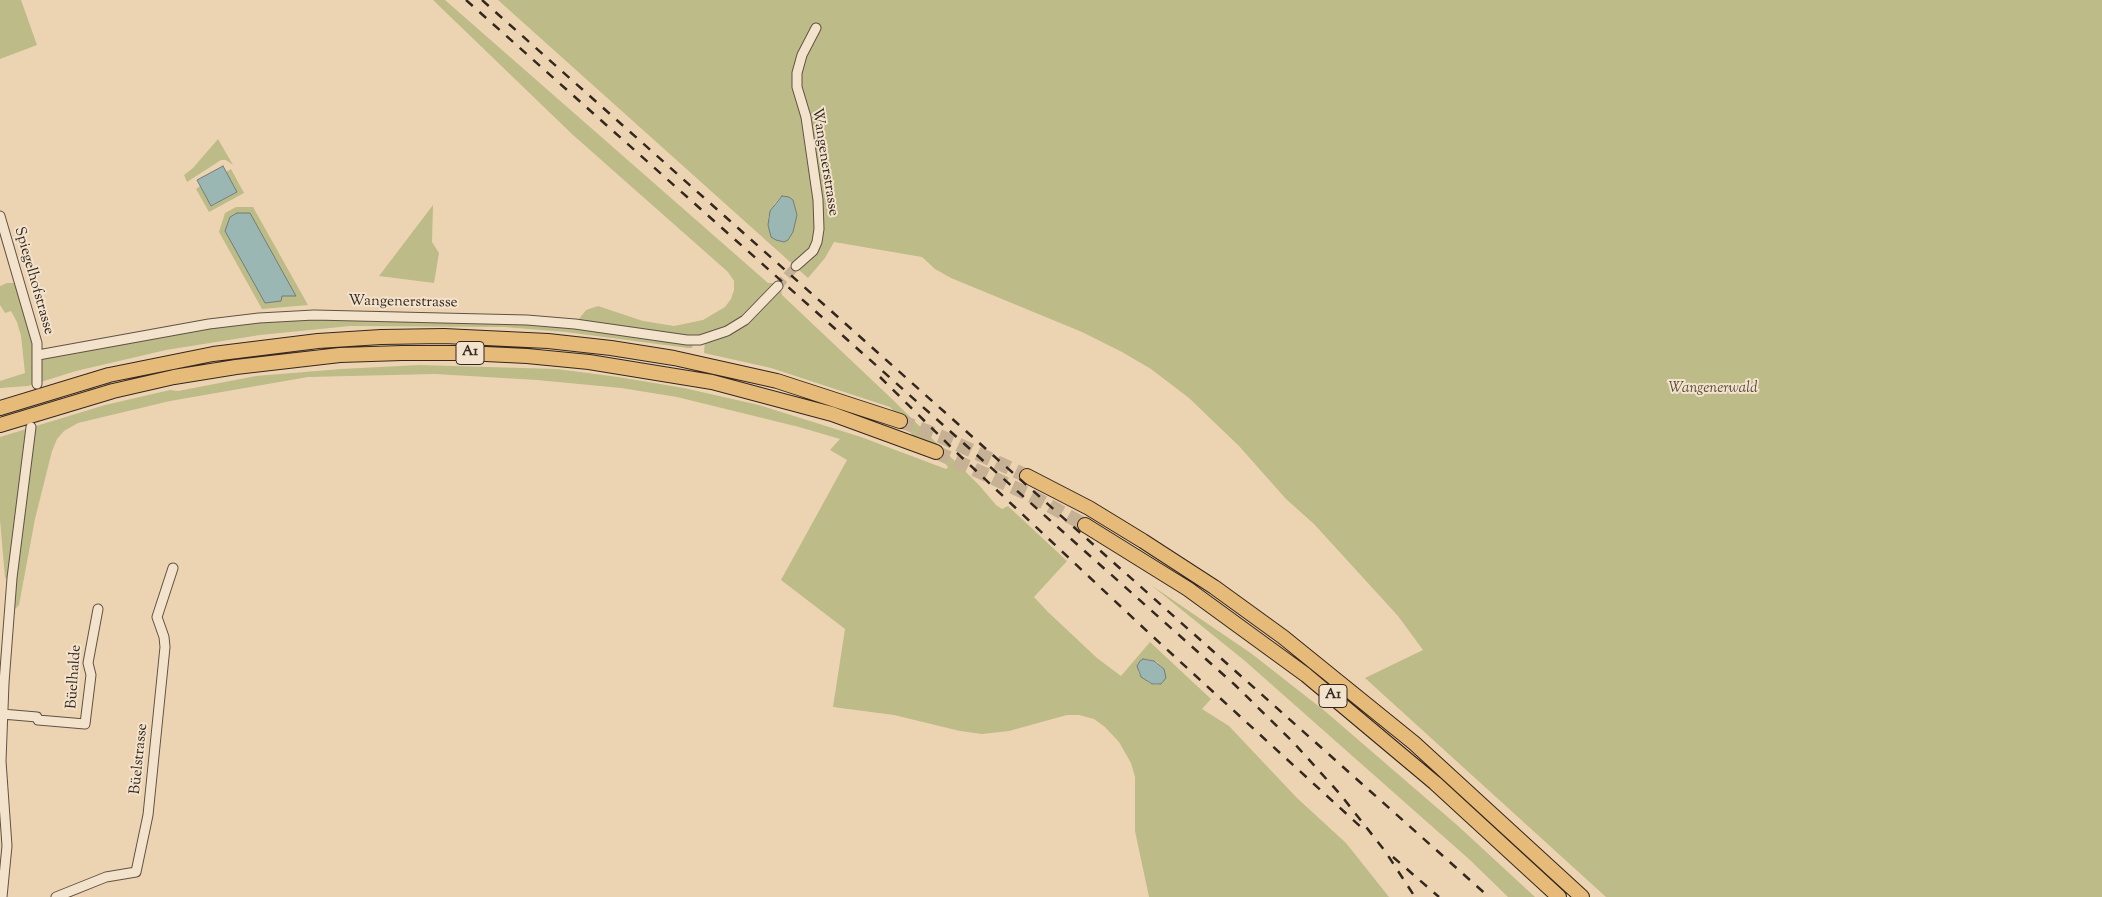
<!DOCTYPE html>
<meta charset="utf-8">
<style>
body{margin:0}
canvas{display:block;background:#ecd4b2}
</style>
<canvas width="2102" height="897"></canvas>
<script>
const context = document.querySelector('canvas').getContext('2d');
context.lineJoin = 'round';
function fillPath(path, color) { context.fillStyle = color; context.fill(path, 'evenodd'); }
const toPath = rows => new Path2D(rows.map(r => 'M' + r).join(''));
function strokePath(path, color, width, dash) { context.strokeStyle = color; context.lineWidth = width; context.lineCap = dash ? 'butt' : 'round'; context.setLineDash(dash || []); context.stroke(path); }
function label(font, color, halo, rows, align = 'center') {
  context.font = font + ' "Sorts Mill Goudy",serif'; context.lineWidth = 4; context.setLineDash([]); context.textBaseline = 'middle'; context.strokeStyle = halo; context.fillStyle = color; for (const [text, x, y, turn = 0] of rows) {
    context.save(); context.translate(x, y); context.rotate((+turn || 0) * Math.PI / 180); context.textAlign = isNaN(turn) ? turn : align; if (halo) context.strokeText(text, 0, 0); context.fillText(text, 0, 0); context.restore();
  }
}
fillPath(toPath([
 [0,0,21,0,37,45,0,59],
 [433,0,445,0,768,283,775,283,781,288,782,295,892,399,979,485,996,505,1002,509,1008,506,1067,561,1034,597,1048,612,1097,658,1121,676,1150,642,1211,699,1202,709,1229,726,1297,798,1346,843,1389,897,1149,897,1135,831,1135,777,1131,763,1119,742,1105,727,1094,719,1079,715,1067,715,1009,731,982,734,960,731,894,715,833,707,845,629,781,580,847,460,830,450,840,439,799,427,677,397,621,388,537,380,435,374,308,377,170,401,78,423,64,431,57,439,52,451,35,519,19,605,10,614,12,578,5,578,0,520,0,437,105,405,170,390,178,391,256,376,341,369,419,365,557,369,618,377,684,388,759,405,861,437,946,469,948,467,928,442,914,437,890,407,771,368,704,353,705,340,694,341,692,348,688,348,566,332,504,327,350,326,260,335,166,350,76,371,28,386,0,388,0,381,25,373,21,336,17,322,11,311,5,313,0,305,0,286,7,283,20,283,38,354,259,318,575,324,586,310,598,306,643,321,674,326,703,320,725,307,731,299,734,290,734,281,728,272,573,135],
 [1146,659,1157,662,1164,669,1163,683,1161,684,1155,685,1149,683,1139,674,1138,671,1141,660],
 [498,0,2102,0,2102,897,1606,897,1365,678,1423,650,1398,616,1314,524,1286,499,1239,446,1189,398,1151,369,1122,352,1082,332,951,278,935,269,922,257,834,242,825,258,808,278],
 [785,196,793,200,797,215,793,232,788,240,783,242,768,218,775,203,780,198],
 [218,139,233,165,226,160,221,160,187,182,184,175,193,168],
 [231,169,244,193,209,212,196,189,200,186,212,206,237,192,226,172],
 [433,205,432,242,439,253,434,283,379,276],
 [236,207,253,207,308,305,262,309,219,232,225,213],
 [250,213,295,296,282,296],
 [1151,585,1252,654,1326,712,1457,825,1535,897,1508,897,1470,860,1245,661]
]), '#bdbb88');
const water = toPath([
 [223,166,237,192,211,206,197,180,223,166],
 [782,196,789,197,793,200,797,215,793,232,788,240,784,242,776,240,771,237,768,225,770,211,782,196],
 [237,213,250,213,296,296,282,296,281,301,265,303,225,231,230,217,237,213],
 [1143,659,1154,661,1164,669,1166,678,1161,684,1152,684,1141,677,1137,666,1140,661,1143,659]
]);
fillPath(water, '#9ab7b4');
strokePath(water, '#717d78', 1);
strokePath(toPath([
 [778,286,796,266]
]), '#c7b195', 9, [9, 4.5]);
strokePath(toPath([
 [900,421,942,437,1027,476],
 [936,452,1026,493,1085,525]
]), '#c7b195', 14, [14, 7]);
const minor = toPath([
 [0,216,37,343,37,384],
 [796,266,813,251,817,242,819,229,818,200,806,117,797,87,797,73,802,55,816,28],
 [38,355,209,324,259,318,314,315,527,320,575,324,687,340,700,340,727,331,745,320,778,286],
 [2,714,37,717,38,720,85,724,91,675,88,663,98,609],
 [2,897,7,846,1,761,4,683,12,578,31,427],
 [56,897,106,877,136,872,148,815,165,647,164,637,157,617,173,568]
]);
const highway = toPath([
 [0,408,109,375,213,354,318,341,381,337,444,336,548,341,611,348,674,358,777,381,900,421],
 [0,425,113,391,174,377,236,367,340,355,402,353,465,353,527,356,589,362,712,382,832,414,936,452],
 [1027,476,1089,508,1143,541,1214,587,1283,637,1414,743,1582,897],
 [1085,525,1188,589,1306,675,1435,783,1559,897]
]);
strokePath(minor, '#615244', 11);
strokePath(highway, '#33271f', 16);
strokePath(minor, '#f3e3cd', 9);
strokePath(highway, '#e6ba79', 14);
strokePath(toPath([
 [466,0,1235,685,1293,742,1340,794,1385,851,1415,897],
 [482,0,1489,897],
 [880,377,955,451,1150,634,1362,828],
 [1393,857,1439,897]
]), '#33271f', 2.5, [9, 9]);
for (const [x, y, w] of [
 [470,353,28],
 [1333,696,28]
]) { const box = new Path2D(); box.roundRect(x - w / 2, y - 11.5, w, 23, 4); context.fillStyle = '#f3e3cd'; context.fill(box); strokePath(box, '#33271f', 1); }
label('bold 14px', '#33271f', null, [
 ["A1",470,353],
 ["A1",1333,696]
]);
label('15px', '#33271f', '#f3e3cd', [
 ["Wangenerstrasse",824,162,81],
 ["Spiegelhofstrasse",33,281,74],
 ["Wangenerstrasse",403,303,1],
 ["Büelhalde",75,677,-86],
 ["Büelstrasse",140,759,-84]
]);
label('italic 15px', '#564c39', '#f3e3cd', [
 ["Wangenerwald",1713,389]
]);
</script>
